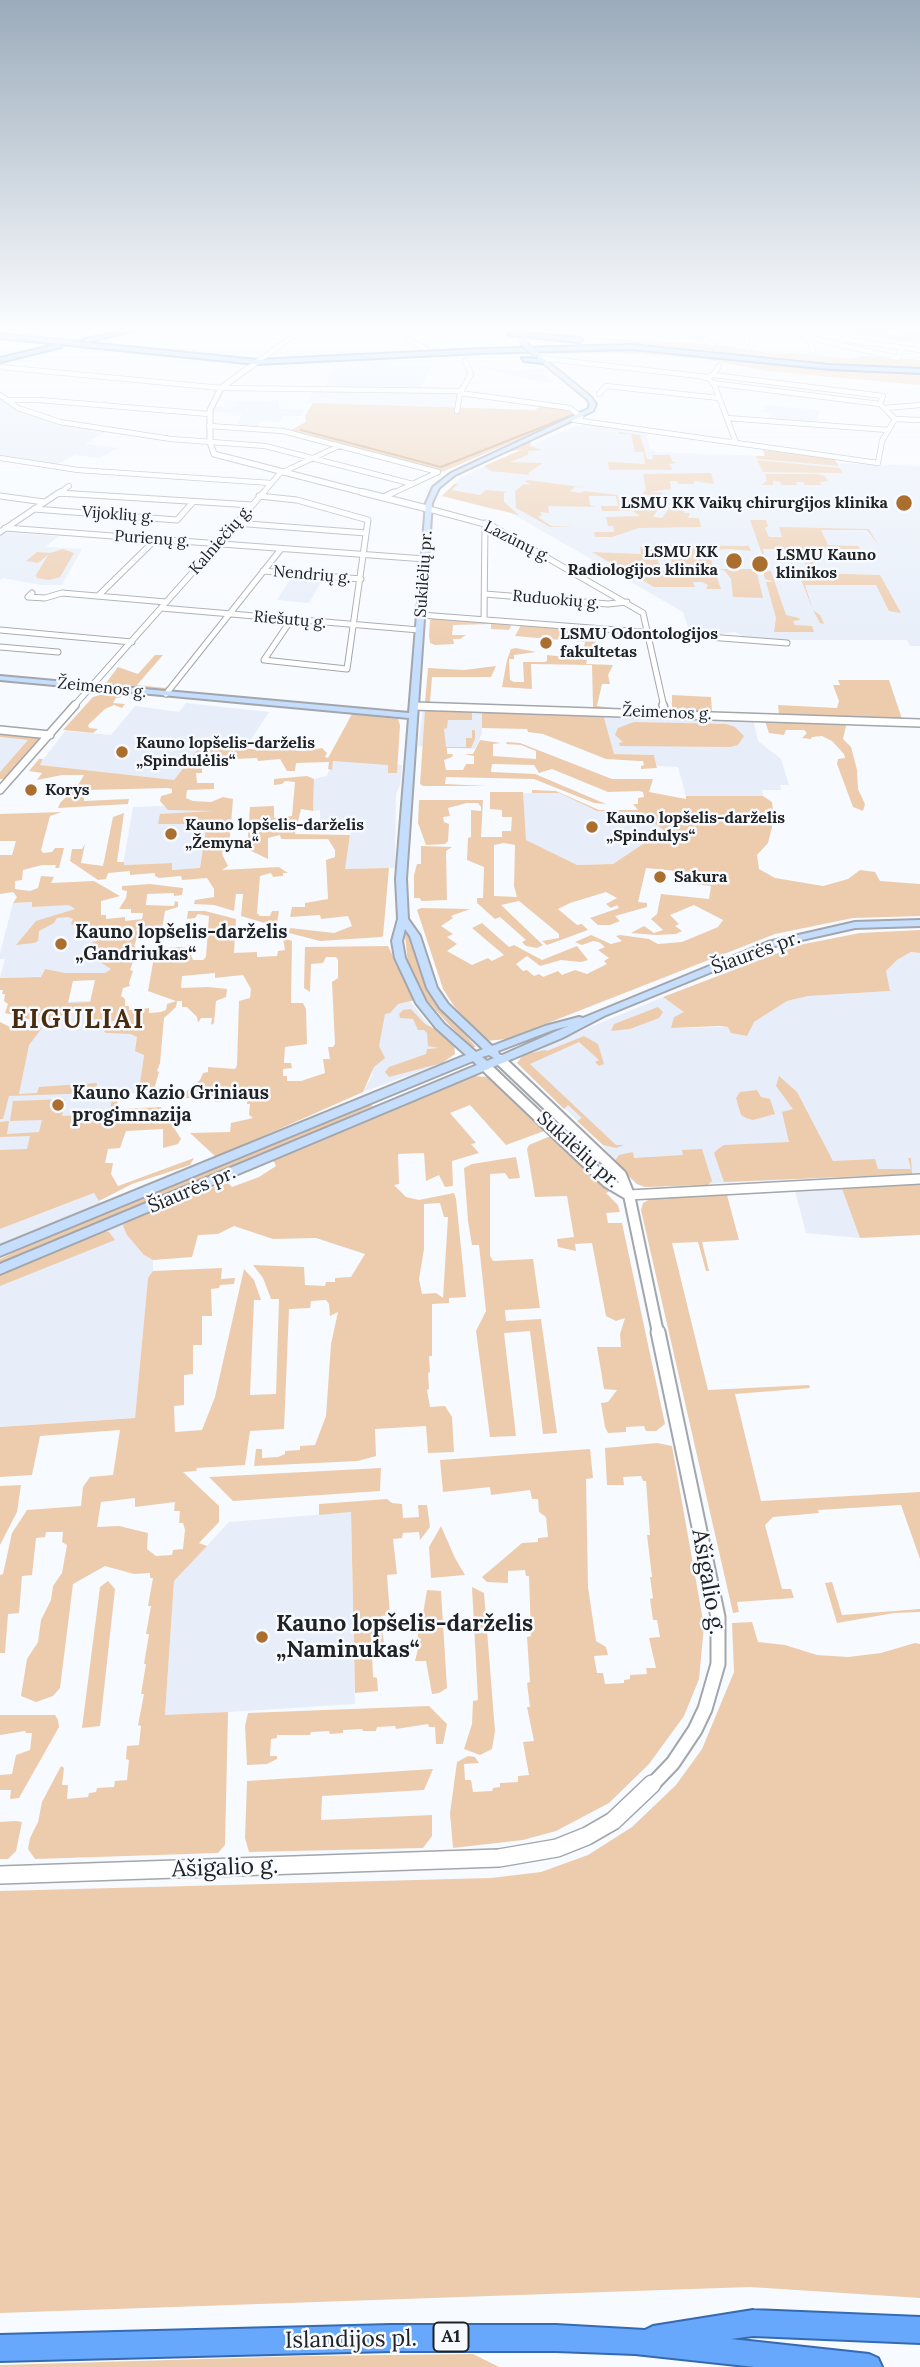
<!DOCTYPE html>
<meta charset="utf-8">
<style>
body{margin:0}
canvas{display:block;background:#f7faff}
</style>
<canvas width="920" height="2367"></canvas>
<script>
const context = document.querySelector('canvas').getContext('2d');
context.lineJoin = 'round';
function fillPath(path, color) { context.fillStyle = color; context.fill(path, 'evenodd'); }
const toPath = rows => new Path2D(rows.map(r => 'M' + r).join(''));
function strokePath(path, color, width, dash) { context.strokeStyle = color; context.lineWidth = width; context.lineCap = dash ? 'butt' : 'round'; context.setLineDash(dash || []); context.stroke(path); }
function label(font, color, halo, rows, align = 'center') {
  context.font = font + ' Lora,serif'; context.lineWidth = 5; context.setLineDash([]); context.textBaseline = 'middle'; context.strokeStyle = halo; context.fillStyle = color; for (const [text, x, y, turn = 0] of rows) {
    context.save(); context.translate(x, y); context.rotate((+turn || 0) * Math.PI / 180); context.textAlign = isNaN(turn) ? turn : align; if (halo) context.strokeText(text, 0, 0); context.fillText(text, 0, 0); context.restore();
  }
}
fillPath(toPath([
 [389,361,394,365,432,365,420,389,325,388,330,379,326,378,333,369,331,364],
 [470,365,514,371,543,368,548,372,542,373,553,382,542,383],
 [316,390,456,392,458,393,455,407,306,403],
 [0,399,16,408,56,423,106,432,85,444,118,448,99,458,75,455,58,464,0,455],
 [235,401,278,402,280,409,304,410,302,416,283,416,280,422,261,421,256,428,237,427,242,413,213,412,215,407,232,407],
 [766,405,820,411,815,423,768,419,772,413,762,412],
 [586,424,643,433,647,435,650,449,657,452,765,456,763,450,833,459,836,463,920,466,920,646,910,646,907,640,786,640,746,638,735,632,712,635,690,633,683,612,516,516,504,509,494,510,442,496,461,477,570,428],
 [3,532,58,536,46,547,82,549,62,585,41,585,3,578,0,580,0,534],
 [293,575,324,577,309,603,277,600],
 [186,703,269,712,245,749,202,744,174,780,39,765,65,731,111,735,135,706,179,712],
 [423,709,482,709,482,733,475,749,418,746],
 [603,714,753,719,758,741,781,759,789,785,780,785,781,790,762,790,763,796,686,796,678,767,657,766,654,755,614,754],
 [0,737,29,740,0,772],
 [335,758,402,765,400,785,396,794,395,868,344,869,351,832,320,832,320,810,313,811,314,779,327,776],
 [523,793,559,793,597,811,638,812,665,830,613,864,577,865,525,840],
 [217,804,210,868,171,870,172,863,123,865,133,807],
 [97,899,93,916,122,934,115,974,0,978,5,959,0,959,0,953,13,903],
 [391,952,415,1000,410,1001,429,1025,454,1046,455,1054,442,1063,363,1092,372,1076],
 [911,952,920,953,920,1173,645,1187,637,1184,614,1162,603,1145,517,1063,523,1055,663,997,685,1012,674,1017,672,1028,728,1027,754,1022,787,1001,808,996,889,991,886,971,897,960],
 [115,1000,112,1016,149,1015,139,1093,119,1094,112,1137,0,1217,0,1096,22,1003],
 [842,1189,860,1238,806,1233,795,1191],
 [95,1193,101,1204,0,1247,0,1229],
 [125,1222,123,1226,144,1255,153,1260,153,1274,148,1278,135,1418,0,1427,0,1274],
 [351,1512,355,1704,165,1716,174,1581,229,1522]
]), '#e7eef9');
fillPath(toPath([
 [851,327,897,334,920,331,920,344,857,335,845,329],
 [604,338,711,344,776,354,795,353,850,359,865,356,920,360,920,368,833,363,590,339],
 [637,349,793,364,920,372,920,385,767,371,703,359,619,353,546,354,542,351],
 [313,403,535,410,541,406,565,409,575,415,442,472,415,463,291,430,306,422,305,416],
 [619,432,640,435,647,459,653,459,652,455,670,455,672,461,677,463,669,464,673,470,609,470,608,462,645,464,643,452,635,452,631,434,619,434],
 [528,443,532,443,529,446,542,450,528,451,528,455,510,462,543,463,528,473,530,475,491,471,484,466,523,449,509,452],
 [763,450,834,459,839,466,758,459,756,456,765,456],
 [757,460,840,468,842,473,763,472],
 [711,473,714,484,694,481,694,484,678,484,677,481,670,481,671,489,648,492,663,493,659,497,642,494,646,490,643,474],
 [765,474,817,474,825,476,828,481,820,482,821,485,805,485,803,482,796,482,797,485,781,485,780,482,773,481,773,485,761,485,767,481],
 [528,480,588,488,575,487,570,491,580,493,584,491,618,495,620,506,618,509,630,508,623,497,650,501,649,503,661,505,653,517,662,518,673,504,683,506,684,513,690,513,688,518,699,518,701,527,639,528,612,537,595,537,594,532,614,532,613,526,608,526,606,517,640,516,633,511,602,511,601,506,618,506,616,496,589,496,590,505,595,507,548,506,549,513,540,512,542,515,538,517,551,526,575,527,550,527,516,508,515,491,524,484,531,485,525,481],
 [454,484,458,484,452,490,480,495,486,490,507,492,504,493,504,502,519,515,442,496],
 [750,520,766,520,768,526,765,528,769,537,782,537,779,527,869,529,878,545,867,530,821,530,828,545,858,546,860,549,808,549,815,566,806,566,800,549,763,549,764,554,762,554],
 [747,542,751,551,730,549,697,551,714,553,715,556,710,557,721,589,706,589,708,585,702,582,693,582,695,587,654,587,626,571,681,571,680,565,672,564,668,545,748,546],
 [640,547,655,547,659,564,662,567,621,569,592,552,641,554],
 [63,549,74,553,60,577,49,580,37,578,36,575,48,555,38,563,26,561,37,552,50,553],
 [719,569,756,569,763,598,733,597,731,579,725,571],
 [763,571,771,571,786,615,799,618,800,620,793,621,795,625,812,626,814,632,774,632,776,618,766,582,774,582,765,579],
 [804,573,880,575,901,613,889,611,876,585,805,585,813,610,820,615,824,624,820,623,813,610,800,577],
 [434,618,509,624,511,626,509,630,491,629,491,624,453,625,452,635,466,635,460,639,453,639,454,644,435,645,430,643,429,635,430,620],
 [521,625,599,631,591,654,588,654,583,651,585,642,515,636],
 [516,648,536,652,514,655,514,659,509,659,510,680,514,682,524,682,523,662,544,662,547,661,547,655,577,658,587,660,586,664,613,665,608,675,610,684,602,684,597,706,627,710,578,708,593,707,592,665,531,664,532,689,502,687,507,660,511,649],
 [155,655,163,655,137,685,165,688,175,680,166,690,106,683,118,667,138,674],
 [496,666,491,677,432,677,430,702,539,707,426,704,425,702,428,668,464,670],
 [838,680,889,680,902,719,779,714,778,705,837,708,839,701,833,685,840,685],
 [107,693,133,695,116,698,113,703,125,704,122,708,114,705,105,709,88,725,89,728,98,729,93,733,63,730,93,697],
 [672,695,711,697,712,712,672,710],
 [425,710,472,711,472,720,448,720,447,728,444,729,446,747,466,747,466,738,472,738,472,730,475,730,475,739,471,748,447,748,447,754,453,754,452,757,444,760,446,770,463,770,466,764,474,764,474,756,464,754,473,754,480,740,501,743,493,744,493,756,536,759,536,751,521,745,506,744,507,742,520,743,612,779,653,779,649,792,686,799,686,796,763,796,772,802,774,819,768,843,757,855,759,869,775,878,823,886,848,879,860,870,875,872,880,881,920,884,920,916,853,918,775,934,507,1039,486,1041,454,1006,443,989,417,910,421,908,470,909,451,916,453,918,441,926,453,934,447,937,457,944,447,951,472,965,488,958,492,961,504,955,472,928,482,923,509,947,514,945,542,960,577,946,588,960,581,962,561,960,540,966,527,956,516,964,523,971,527,970,534,976,539,974,543,977,558,971,562,975,575,970,587,974,607,964,604,961,609,958,598,950,605,947,599,942,593,941,582,945,575,942,591,935,611,944,622,941,616,936,620,935,649,939,658,944,682,942,718,927,723,920,694,905,670,915,679,924,675,926,682,931,676,934,656,935,631,933,644,926,654,933,663,930,651,919,657,914,661,894,709,899,711,886,674,882,676,871,646,868,638,902,647,903,647,907,615,916,620,921,610,925,598,925,590,918,619,908,617,905,611,908,606,904,617,898,606,892,570,903,558,909,577,925,582,924,588,930,547,945,542,941,559,938,559,934,519,901,501,905,543,945,537,948,526,946,522,942,526,940,500,917,495,919,477,903,477,898,483,898,484,867,467,860,468,838,471,837,471,810,481,811,481,807,478,803,467,803,448,808,450,816,443,817,444,822,449,824,448,841,445,844,426,845,418,823,419,800,483,800,481,837,502,837,502,831,511,831,512,817,502,817,502,810,490,809,490,792,523,792,526,840,577,865,613,864,664,830,638,812,597,811,559,793,532,793,532,790,556,791,599,810,638,810,633,804,638,804,638,798,644,797,643,792,639,791,608,792,552,769,539,773,534,765,492,764,491,772,535,774,606,804,594,803,534,779,446,777,445,784,486,786,423,786,420,784],
 [504,843,515,845,514,886,517,897,494,896,494,845],
 [482,710,603,714,614,754,654,755,657,768,641,769,641,766,644,765,643,761,639,761,606,759,543,734,528,732,527,729,482,728],
 [352,714,398,719,400,725,397,773,388,773,388,765,333,761,332,770,328,769,329,762,296,763,295,771,287,771,280,759,258,761,257,758,234,759,234,757,218,757,202,761,202,773,196,773,197,783,214,783,214,789,187,790,186,798,193,801,211,802,223,797,233,799,229,848,223,849,222,854,228,866,222,870,279,867,288,873,283,873,283,876,273,877,271,873,260,876,257,913,260,916,270,916,272,911,279,911,277,923,268,924,241,916,243,894,236,894,234,911,214,905,194,904,195,900,214,897,214,889,207,878,182,880,181,876,159,878,155,876,155,873,130,875,130,871,108,873,106,879,98,880,70,861,72,849,82,849,85,844,81,863,103,866,113,817,124,813,117,862,124,862,124,865,172,863,172,870,200,868,207,824,158,824,160,814,212,811,168,810,160,801,161,796,172,793,172,789,168,788,89,790,84,792,84,801,129,799,128,804,58,808,60,803,78,785,84,775,62,775,37,780,42,773,29,771,39,759,43,759,40,765,174,780,202,744,260,750,263,747,303,751,322,748,327,753,325,757,328,758],
 [764,718,842,721,846,726,843,739,851,747,857,770,858,789,865,804,863,811,853,807,837,764,838,759,845,758,844,754,832,741,822,736,812,737,811,739,802,738,807,733,804,730,786,730,784,735,769,733],
 [634,722,726,724,735,727,744,736,738,745,730,747,620,746,619,743,623,742,615,735,618,728],
 [0,732,19,734,18,736,43,737,8,778,2,779,0,779,0,772,28,740,0,737],
 [307,776,314,779,313,811,301,809,295,834,350,835,345,869,389,868,383,936,381,937,320,941,289,933,290,928,334,933,352,926,348,916,321,919,320,915,290,917,292,907,305,907,305,903,328,899,326,860,335,857,335,850,328,839,281,839,280,835,268,838,268,859,247,849,250,807,274,806,274,818,292,816,295,782,285,781,282,784,274,785,274,779],
 [62,812,50,816,41,850,43,853,52,852,55,848,64,848,59,868,55,868,56,865,42,865,23,870,22,880,15,881,15,889,30,891,38,888,41,876,54,877,51,883,94,881,120,896,101,901,101,915,106,915,106,919,125,917,125,921,142,919,143,913,131,913,131,909,119,909,126,898,127,891,122,890,122,886,150,884,183,888,182,895,174,896,174,893,147,894,146,905,174,906,175,901,178,902,178,907,165,911,162,929,151,930,149,926,136,929,138,935,134,946,136,947,132,958,134,959,130,970,133,971,129,983,130,986,123,988,121,996,125,999,125,1006,129,1006,129,1010,149,1008,149,1013,161,1012,166,1010,167,1004,176,1001,148,991,155,951,159,948,185,947,184,955,191,955,193,960,203,960,206,957,209,916,198,914,195,918,187,919,188,911,205,911,236,919,234,953,257,952,257,957,277,956,278,951,285,950,283,938,292,941,291,1003,303,1003,306,1009,307,1044,285,1047,284,1063,291,1063,292,1068,283,1069,283,1076,287,1076,287,1081,301,1081,325,1073,323,1059,330,1059,328,1047,333,1047,335,1044,332,982,338,978,338,960,336,957,326,957,323,963,311,964,310,992,304,988,305,947,388,946,415,1000,398,1004,390,1013,385,1014,379,1046,385,1058,374,1067,363,1092,216,1157,190,1133,230,1132,231,1123,253,1118,249,1115,250,1104,247,1104,247,1099,215,1102,215,1096,177,1099,200,1080,203,1073,208,1072,208,1067,235,1069,237,1065,239,1001,250,998,251,989,243,975,215,978,215,973,182,976,181,988,208,987,227,989,226,997,216,1001,214,1023,211,1025,212,1018,201,1018,198,1023,197,1017,187,1007,182,1007,182,1001,177,1001,176,1007,164,1018,160,1063,157,1071,159,1072,155,1086,157,1090,139,1090,144,1055,135,1051,137,1037,131,1034,106,1033,103,1030,117,1024,117,1021,86,1019,88,1014,83,1011,72,1011,45,1023,5,1013,8,1004,4,1001,5,994,2,994,3,990,0,990,0,978,41,977,45,969,65,973,105,973,111,969,95,959,108,958,116,954,115,950,96,947,92,943,115,930,107,925,97,931,86,925,73,925,71,924,73,919,68,917,57,918,54,923,39,931,38,941,34,943,16,945,36,921,75,909,69,905,32,907,32,902,13,903,17,897,13,892,0,894,0,855,12,855,16,841,0,841,0,814],
 [95,980,90,1002,68,1003,73,981],
 [421,846,452,847,446,851,447,900,421,901,420,898,414,898,414,875,417,864,421,864],
 [920,930,920,953,911,952,897,960,886,971,890,991,808,996,787,1001,754,1022,747,1036,731,1033,728,1027,720,1026,671,1028,674,1017,684,1012,663,997,799,945,860,933],
 [405,934,410,935,422,975,432,997,476,1047,472,1047,451,1027,425,998,408,966],
 [658,1007,663,1012,659,1018,630,1029,611,1031,614,1024],
 [403,1010,411,1009,425,1024,439,1031,454,1046,455,1054,442,1063,389,1077,385,1072,389,1067,426,1054,427,1049,439,1048,428,1046,427,1033,424,1030,418,1030,413,1019,400,1018,399,1014],
 [0,1022,14,1029,37,1026,42,1028,29,1045,19,1094,37,1093,39,1087,97,1083,96,1093,9,1096,3,1119,0,1119],
 [584,1036,598,1044,604,1064,599,1066,595,1062,599,1060,579,1042,530,1064,616,1145,624,1145,616,1148,603,1145,577,1121,582,1118,568,1105,564,1109,517,1063,523,1055,545,1050,547,1051],
 [473,1076,489,1077,544,1126,544,1131,506,1145,470,1105,450,1113,476,1143,471,1144,479,1153,452,1161,453,1186,445,1187,439,1175,426,1181,424,1153,398,1154,399,1184,394,1185,406,1197,419,1200,454,1193,456,1199,466,1297,449,1298,449,1303,432,1304,432,1356,429,1356,430,1372,428,1373,429,1389,427,1390,430,1407,445,1406,452,1417,454,1452,428,1453,426,1426,375,1429,376,1456,358,1461,254,1466,256,1449,262,1449,262,1458,278,1457,285,1454,285,1451,300,1450,300,1446,315,1445,326,1416,331,1344,338,1312,330,1316,329,1304,326,1300,311,1301,310,1308,289,1309,284,1429,250,1431,245,1465,197,1468,196,1471,183,1472,219,1506,219,1522,199,1543,207,1546,174,1581,165,1715,228,1712,225,1845,218,1853,35,1859,28,1849,30,1838,38,1822,42,1802,61,1766,64,1768,62,1785,68,1785,67,1799,88,1797,89,1793,96,1792,97,1788,114,1787,115,1781,127,1780,129,1760,126,1759,127,1746,139,1745,141,1726,138,1725,144,1694,141,1694,146,1664,144,1664,149,1634,146,1634,151,1606,148,1606,153,1578,150,1578,150,1573,134,1574,105,1566,73,1584,60,1688,53,1696,36,1702,21,1696,27,1659,38,1642,41,1620,51,1600,53,1586,62,1573,67,1545,62,1542,63,1532,46,1532,45,1537,36,1538,32,1575,22,1576,19,1613,8,1614,5,1653,0,1653,0,1575,3,1574,12,1533,27,1510,81,1506,83,1487,90,1477,113,1475,120,1430,40,1436,32,1475,0,1477,0,1427,135,1418,148,1278,153,1271,222,1268,221,1279,235,1278,234,1284,220,1285,219,1288,211,1289,212,1316,202,1316,202,1345,193,1345,193,1374,184,1375,184,1405,174,1406,175,1432,202,1430,215,1397,244,1269,254,1280,261,1300,254,1300,250,1395,276,1394,279,1299,271,1299,263,1278,253,1265,304,1267,305,1285,325,1286,326,1282,335,1282,335,1278,351,1277,365,1254,316,1238,273,1239,234,1226,218,1234,198,1235,192,1257,153,1260,144,1255,127,1235,123,1226,125,1222,205,1190,228,1183,232,1187,259,1177,276,1166,273,1160],
 [440,1203,444,1217,448,1217,443,1298,436,1293,422,1294,419,1279,424,1249,424,1204],
 [135,1498,135,1507,175,1502,174,1511,180,1511,179,1523,183,1523,185,1530,183,1549,173,1550,172,1555,156,1556,147,1549,148,1533,119,1526,97,1527,101,1502],
 [779,1076,797,1092,833,1161,875,1159,878,1169,911,1169,908,1158,911,1158,912,1174,724,1182,714,1153,718,1149,724,1145,789,1142,782,1112,793,1109,776,1086],
 [757,1090,761,1097,770,1099,775,1114,753,1120,746,1118,741,1115,736,1098,740,1092],
 [118,1097,116,1112,121,1109,161,1107,181,1139,178,1144,163,1148,163,1129,126,1131,120,1148,108,1149,105,1163,113,1163,111,1174,118,1186,194,1158,190,1165,132,1184,99,1201,94,1193,0,1229,0,1150,27,1149,30,1136,0,1137,0,1122,9,1121,7,1134,39,1132,42,1120,10,1121,13,1101,65,1099,62,1116,104,1114,110,1111,112,1098],
 [369,1104,373,1106,218,1174,0,1265,0,1259,61,1230],
 [548,1137,556,1137,611,1190,606,1193,618,1205,620,1212,606,1213,608,1223,622,1223,665,1424,656,1431,646,1431,644,1426,626,1427,626,1432,608,1433,605,1427,601,1403,608,1402,617,1390,604,1389,597,1347,621,1347,620,1334,625,1318,616,1321,606,1316,592,1243,575,1244,576,1251,558,1247,557,1239,574,1237,567,1196,535,1197,527,1149,529,1145],
 [702,1149,712,1181,708,1185,645,1187,637,1184,614,1162,619,1155,633,1152,634,1158,683,1155,682,1150],
 [516,1157,520,1178,509,1179,505,1173,490,1174,490,1256,493,1261,533,1259,540,1308,505,1310,506,1321,541,1319,557,1433,543,1434,530,1331,504,1333,516,1436,490,1437,476,1331,486,1311,479,1245,472,1245,468,1221,464,1168,472,1164],
 [920,1184,920,1235,860,1238,842,1189],
 [727,1195,739,1240,702,1242,709,1271,706,1271,698,1242,672,1243,708,1390,809,1385,810,1388,735,1394,761,1501,920,1492,920,1559,901,1505,818,1510,819,1513,773,1517,765,1525,782,1589,791,1589,794,1598,737,1602,739,1612,733,1613,641,1210,643,1203,650,1199],
 [104,1231,109,1232,115,1240,0,1286,0,1274],
 [657,1443,672,1446,704,1626,699,1679,684,1716,649,1764,609,1803,556,1831,523,1840,453,1848,450,1813,457,1762,468,1756,475,1757,479,1763,464,1764,465,1780,471,1780,473,1792,492,1791,493,1788,500,1787,500,1783,518,1782,518,1776,529,1775,523,1742,534,1741,527,1707,530,1707,527,1683,530,1682,527,1637,531,1636,529,1576,526,1576,525,1570,508,1571,508,1583,487,1582,482,1577,522,1543,538,1542,538,1538,548,1537,546,1517,539,1512,538,1499,532,1499,530,1490,491,1495,490,1487,443,1492,440,1460,590,1449,593,1478,586,1479,588,1587,596,1641,606,1647,608,1655,594,1656,597,1673,603,1673,605,1684,624,1683,624,1680,630,1679,630,1675,647,1674,646,1668,656,1668,649,1638,660,1637,657,1620,653,1620,650,1599,653,1598,650,1577,652,1577,647,1535,650,1535,646,1481,643,1481,641,1476,623,1477,624,1485,607,1485,605,1448],
 [381,1468,380,1491,233,1501,209,1477],
 [21,1485,17,1512,0,1545,0,1486],
 [387,1499,392,1503,402,1504,403,1518,419,1517,418,1505,427,1505,430,1527,420,1540,419,1532,403,1533,402,1538,393,1539,397,1574,387,1575,390,1615,381,1616,385,1654,372,1655,373,1677,377,1678,378,1691,355,1693,351,1512,319,1515,319,1504],
 [441,1526,455,1558,465,1575,431,1578,429,1547],
 [108,1581,115,1589,100,1726,82,1728,100,1587],
 [832,1582,842,1615,920,1609,920,1612,894,1613,837,1623,825,1583],
 [472,1587,484,1593,495,1731,492,1749,480,1755,464,1749,472,1724,473,1701,478,1700],
 [427,1590,441,1591,447,1688,439,1693,432,1694,426,1661,415,1661,418,1649,418,1621,423,1614],
 [752,1622,758,1642,785,1645,817,1655,848,1657,881,1653,915,1643,920,1644,920,2298,750,2287,0,2313,0,1891,491,1878,541,1872,588,1855,632,1827,676,1785,702,1749,734,1672,732,1623],
 [429,1706,447,1724,443,1744,436,1744,435,1727,429,1727,428,1724,396,1729,395,1726,377,1727,376,1731,363,1731,362,1729,343,1730,343,1733,330,1734,329,1731,311,1732,310,1735,277,1735,277,1738,271,1739,270,1756,277,1756,277,1759,267,1764,247,1765,245,1726,248,1713],
 [0,1715,55,1715,58,1720,59,1727,19,1798,10,1799,11,1790,0,1790,0,1775,12,1774,16,1755,30,1750,32,1733,26,1733,25,1731,0,1735],
 [433,1769,424,1790,322,1796,321,1820,432,1815,432,1836,423,1848,249,1852,245,1838,247,1781],
 [16,1821,22,1822,16,1851,8,1859,0,1859,0,1822],
 [473,2354,499,2367,0,2367,0,2365,305,2356]
]), '#edccae');
strokePath(toPath([
 [301,430,441,467,570,416]
]), '#c79e77', 2);
const minorFar3 = toPath([
 [418,327,408,340,425,348],
 [678,327,739,328,797,335,898,358,902,348],
 [844,327,841,332,848,340,920,350],
 [891,327,920,330],
 [685,328,713,344],
 [809,338,813,351],
 [751,346,754,330],
 [540,358,707,377,714,384,735,440,731,442],
 [257,362,306,327],
 [0,367,221,388,462,391],
 [713,375,883,396,880,404],
 [705,378,713,375,719,366],
 [712,383,880,404],
 [460,393,570,408,581,417],
 [599,394,606,386,719,398],
 [0,395,18,408,60,422,171,439,265,446,413,484],
 [6,400,39,400,209,414],
 [885,408,920,405],
 [457,411,460,393,471,374,465,361],
 [727,418,888,430],
 [895,419,920,420],
 [574,420,878,463,882,441,895,419,880,404],
 [209,426,283,431,438,472],
 [0,458,78,470,271,483],
 [283,472,339,446],
 [59,493,67,494],
 [58,494,69,486],
 [262,494,281,472],
 [391,494,438,472]
]);
const minorFar2 = toPath([
 [59,493,252,505],
 [0,496,44,502],
 [259,496,297,500,368,520,347,669,264,660,291,620],
 [383,497,394,492],
 [34,509,177,520,193,502],
 [429,509,492,526,643,613,664,707],
 [235,523,366,533],
 [5,528,425,559],
 [0,532,60,492],
 [263,571,361,579],
 [32,593,28,597,45,598,62,593,166,602],
 [485,594,608,604,627,602],
 [98,596,156,539],
 [161,608,419,630],
 [421,615,787,643],
 [484,620,485,523],
 [0,630,132,642],
 [0,647,58,652],
 [166,694,281,549],
 [414,706,439,707],
 [73,707,264,492]
]);
const minorFar1 = toPath([
 [663,705,665,712],
 [414,706,920,723],
 [0,730,50,735],
 [0,790,75,705]
]);
const minor = toPath([
 [629,1195,920,1179]
]);
const tertiaryFar4 = toPath([
 [257,362,221,388,210,410,210,442,214,454,369,494]
]);
const tertiaryFar3 = toPath([
 [362,492,429,509]
]);
const tertiaryFar2 = toPath([
 [500,1060,621,1175,629,1195,658,1333],
 [485,1066,607,1182,629,1195]
]);
const tertiaryFar1 = toPath([
 [651,1786,673,1763,695,1730,705,1709,718,1664,718,1617,658,1332]
]);
const tertiary = toPath([
 [0,1875,499,1858,557,1848,587,1836,613,1821,652,1784]
]);
const secondary = toPath([
 [538,357,542,357,591,397,596,404,593,411,455,475,439,488,432,503,406,879,408,919,420,936,437,988,448,1004,492,1046,545,1026,579,1017,583,1018,768,942,855,922,920,920,920,926,855,928,775,946,604,1016,562,1038,0,1274,0,1264,477,1065,473,1061,456,1068,0,1256,0,1246,466,1055,436,1028,416,1003,395,958,392,941,398,919,396,879,409,718,0,680,0,676,409,713,426,503,433,487,451,473,588,409,590,404,587,399,538,359,538,357],
 [405,929,410,936,427,988,440,1008,483,1049,476,1052,444,1024,426,1002,405,958,402,941,405,929],
 [568,1026,500,1056,498,1051,553,1030,568,1026],
 [489,1055,494,1058,487,1061,482,1057,489,1055]
]);
const primary = toPath([
 [140,327,149,327,86,342,83,340,140,327],
 [510,332,579,338,582,340,579,342,508,335,510,332],
 [0,334,257,360,481,349,631,345,830,365,920,369,920,373,830,369,631,349,481,353,257,364,0,338,0,334],
 [59,344,61,347,0,362,0,358,59,344],
 [522,358,543,359,546,361,543,363,524,361,522,358]
]);
const trunk = toPath([
 [753,2310,920,2317,920,2343,753,2336,731,2339,869,2354,878,2358,882,2367,755,2367,635,2354,556,2351,391,2351,0,2361,0,2335,391,2325,556,2325,645,2330,653,2326,753,2310]
]);
strokePath(minorFar3, '#a3a6aa', 6);
strokePath(minorFar2, '#a3a6aa', 7);
strokePath(minorFar1, '#a3a6aa', 10);
strokePath(minor, '#a3a6aa', 12);
strokePath(tertiaryFar4, '#a3a6aa', 7);
strokePath(tertiaryFar3, '#a3a6aa', 8);
strokePath(tertiaryFar2, '#a3a6aa', 14);
strokePath(tertiaryFar1, '#a3a6aa', 17);
strokePath(tertiary, '#a3a6aa', 20);
strokePath(secondary, '#a3a6aa', 4);
strokePath(primary, '#366ab0', 4);
strokePath(trunk, '#366ab0', 4);
strokePath(minorFar3, '#fff', 4.5);
strokePath(minorFar2, '#fff', 5);
strokePath(minorFar1, '#fff', 7);
strokePath(minor, '#fff', 9);
strokePath(tertiaryFar4, '#fff', 5);
strokePath(tertiaryFar3, '#fff', 6);
strokePath(tertiaryFar2, '#fff', 10);
strokePath(tertiaryFar1, '#fff', 13);
strokePath(tertiary, '#fff', 17);
fillPath(secondary, '#c6defe');
fillPath(primary, '#8dbdfd');
fillPath(trunk, '#67a7fc');
const primaryBridge = toPath([
 [522,342,536,354]
]);
strokePath(primaryBridge, '#366ab0', 8, []);
strokePath(primaryBridge, '#8dbdfd', 6);
const sky = context.createLinearGradient(0, 0, 0, 658);
sky.addColorStop(0, '#9babbb');
sky.addColorStop(0.5, '#fbfdff');
sky.addColorStop(1, '#fbfdff00');
context.fillStyle = sky;
context.fillRect(0, 0, 920, 658);
for (const [x, y, r, color] of [
 [904,503,9,"#aa6f2f"],
 [734,561,9,"#aa6f2f"],
 [760,564,9,"#aa6f2f"],
 [546,643,7,"#aa6f2f"],
 [122,752,7,"#aa6f2f"],
 [31,790,7,"#aa6f2f"],
 [592,827,7,"#aa6f2f"],
 [171,834,7,"#aa6f2f"],
 [660,877,7,"#aa6f2f"],
 [61,944,7,"#aa6f2f"],
 [58,1105,7,"#aa6f2f"],
 [262,1637,7,"#aa6f2f"]
]) { const dot = new Path2D(); dot.arc(x, y, r, 0, 2 * Math.PI); context.fillStyle = color; context.fill(dot); strokePath(dot, '#f7faff', 2.5); }
label('bold 16px', '#212224', '#f7faff', [
 ["LSMU KK Vaikų chirurgijos klinika",888,503,"right"],
 ["LSMU KK",718,552,"right"],
 ["Radiologijos klinika",718,570,"right"],
 ["LSMU Kauno",776,555],
 ["klinikos",776,573],
 ["LSMU Odontologijos",560,634],
 ["fakultetas",560,652],
 ["Kauno lopšelis-darželis",136,743],
 ["„Spindulėlis“",136,761],
 ["Korys",45,790],
 ["Kauno lopšelis-darželis",606,818],
 ["„Spindulys“",606,836],
 ["Kauno lopšelis-darželis",185,825],
 ["„Žemyna“",185,843],
 ["Sakura",674,877]
], 'left');
label('16px', '#212224', '#f7faff', [
 ["Vijoklių g.",118,515,4],
 ["Purienų g.",152,539,4],
 ["Kalniečių g.",221,540,-49],
 ["Lazūnų g.",517,542,27],
 ["Sukilėlių pr.",424,574,-86],
 ["Nendrių g.",312,575,5],
 ["Ruduokių g.",556,600,5],
 ["Riešutų g.",290,620,5],
 ["Žeimenos g.",102,688,6],
 ["Žeimenos g.",667,713,2]
]);
for (const [x, y, w] of [
 [451,2337,35]
]) { const box = new Path2D(); box.roundRect(x - w / 2, y - 14.5, w, 29, 5); context.fillStyle = '#f7faff'; context.fill(box); strokePath(box, '#212224', 2); }
label('bold 18px', '#212224', null, [
 ["A1",451,2337]
]);
label('bold 19px', '#212224', '#f7faff', [
 ["Kauno lopšelis-darželis",75,933],
 ["„Gandriukas“",75,955],
 ["Kauno Kazio Griniaus",72,1094],
 ["progimnazija",72,1116]
], 'left');
label('19px', '#212224', '#f7faff', [
 ["Šiaurės pr.",756,953,-20],
 ["Sukilėlių pr.",578,1150,42],
 ["Šiaurės pr.",192,1190,-23]
]);
label('23px', '#212224', '#f7faff', [
 ["Ašigalio g.",708,1582,80],
 ["Ašigalio g.",225,1868,-2],
 ["Islandijos pl.",351,2340,-1]
]);
label('bold 23px', '#212224', '#f7faff', [
 ["Kauno lopšelis-darželis",276,1624],
 ["„Naminukas“",276,1650]
], 'left');
context.letterSpacing = '2px';
label('bold 26px', '#482c0d', '#f7faff', [
 ["EIGULIAI",78,1021]
]);
context.letterSpacing = '0px';
</script>
